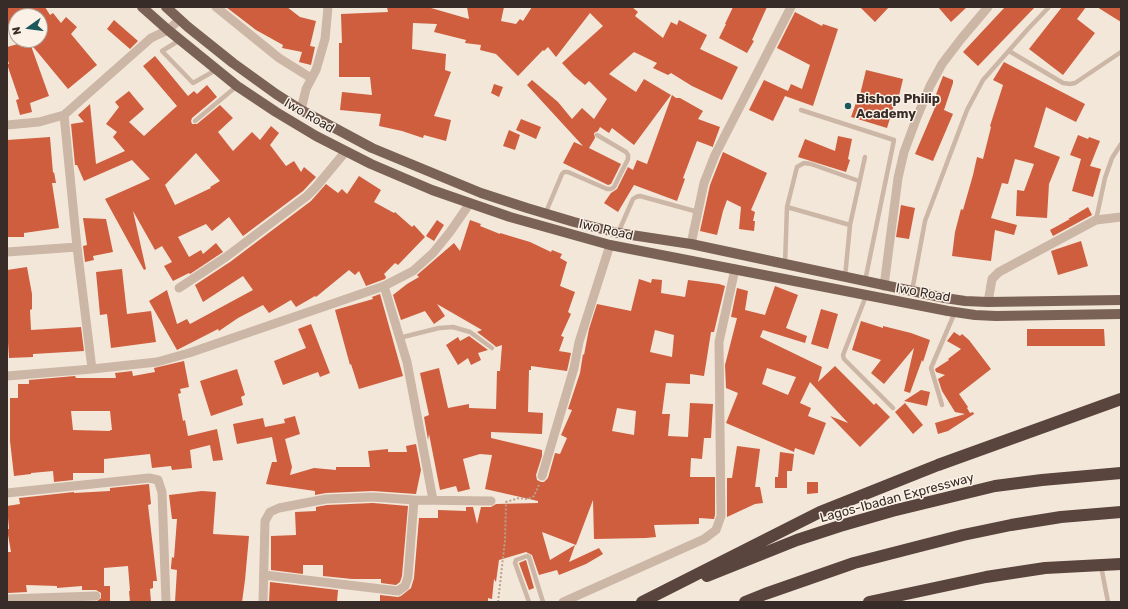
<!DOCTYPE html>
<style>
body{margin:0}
#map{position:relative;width:1128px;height:609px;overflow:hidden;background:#f3e7da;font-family:Rubik,sans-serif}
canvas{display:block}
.frame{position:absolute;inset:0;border:8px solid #372c27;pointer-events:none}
.north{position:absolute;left:8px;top:8px;width:40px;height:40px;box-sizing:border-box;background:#fbf1e6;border:1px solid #ada29a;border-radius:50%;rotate:256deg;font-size:11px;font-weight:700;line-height:16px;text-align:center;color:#372c27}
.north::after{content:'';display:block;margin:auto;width:14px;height:18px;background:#1a585b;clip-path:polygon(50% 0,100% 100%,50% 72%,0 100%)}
</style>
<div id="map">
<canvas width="1128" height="609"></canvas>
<div class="frame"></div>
<div class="north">N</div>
</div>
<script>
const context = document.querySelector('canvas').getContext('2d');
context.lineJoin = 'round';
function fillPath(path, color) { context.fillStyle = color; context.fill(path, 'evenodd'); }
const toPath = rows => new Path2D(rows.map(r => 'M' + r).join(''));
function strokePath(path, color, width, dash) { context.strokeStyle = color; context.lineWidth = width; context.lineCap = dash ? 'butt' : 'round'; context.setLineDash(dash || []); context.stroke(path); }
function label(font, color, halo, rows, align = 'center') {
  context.font = font + ' Rubik,sans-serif'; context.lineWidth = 3; context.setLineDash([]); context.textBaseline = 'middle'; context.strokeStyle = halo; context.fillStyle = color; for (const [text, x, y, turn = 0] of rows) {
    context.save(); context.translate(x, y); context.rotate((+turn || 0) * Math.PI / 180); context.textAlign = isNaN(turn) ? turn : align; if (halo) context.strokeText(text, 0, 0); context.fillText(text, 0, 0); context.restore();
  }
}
fillPath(toPath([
 [7,7,45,7,50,15,53,13,61,23,66,17,77,27,71,34,97,65,68,89,30,43,49,96,30,103,32,112,20,115,16,100,19,99,7,64,9,64,7,57,7,47,18,44,7,26],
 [16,16,40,16,40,40,16,40],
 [226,7,287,7,300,17,316,21,310,46,315,47,311,65,299,62,302,52,282,48,283,45,256,30],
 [387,7,431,8,469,19,467,7,504,7,501,21,516,24,520,19,523,21,532,7,632,7,638,12,635,16,663,38,671,22,677,25,679,20,707,35,700,49,738,67,722,100,692,86,671,73,668,75,653,68,657,63,634,52,609,74,636,92,644,79,671,95,634,145,612,128,609,133,600,127,598,131,594,133,595,138,589,148,621,164,611,184,608,185,563,163,574,142,583,146,527,85,532,80,558,102,572,119,582,108,594,119,607,99,589,81,585,85,574,76,562,63,603,26,590,13,556,57,548,47,544,51,543,50,518,76,496,54,480,50,481,45,465,43,466,40,434,32,437,24,413,23,412,49,446,54,445,70,451,72,434,116,451,120,446,141,424,135,423,138,402,131,379,126,381,114,340,110,342,92,372,95,370,77,339,77,339,43,342,43,341,14,388,12],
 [733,7,767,7,752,40,754,41,747,53,719,38,726,24,725,24],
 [860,7,889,7,875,22],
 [938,7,967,7,951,22],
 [1005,7,1035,7,978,66,963,52],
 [1062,7,1086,7,1077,19,1095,33,1063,75,1029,49],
 [1097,7,1121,7,1121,22],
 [795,12,822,26,823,24,838,29,813,106,785,96,773,121,749,110,764,80,788,91,791,84,802,89,810,65,777,48],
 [114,20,138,41,130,49,107,29],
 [155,56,188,96,194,91,197,94,207,85,217,97,192,118,191,121,192,124,197,124,220,105,233,118,218,132,233,151,252,132,260,140,271,126,279,133,270,145,286,166,294,161,301,172,304,167,316,177,303,191,243,236,229,217,212,231,206,224,178,237,189,257,201,250,203,254,216,243,223,252,190,274,189,273,173,281,164,266,172,262,162,246,155,250,133,211,146,269,144,270,105,199,150,179,132,160,84,181,77,165,75,165,71,124,84,122,78,115,90,104,96,164,125,151,113,137,117,132,106,124,119,107,115,102,129,91,144,109,129,122,144,136,177,106,143,66],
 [196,153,220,181,210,187,211,188,175,205,165,185],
 [1004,62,1085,104,1076,122,1046,107,1034,147,1060,157,1049,184,1047,218,1016,216,1017,190,1024,191,1034,164,1015,159,1008,184,1002,183,991,218,1017,225,1014,235,995,230,991,261,952,256,955,232,961,209,963,210,973,175,977,157,983,159,991,127,990,126,1003,85,993,80],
 [866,70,903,79,898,100,896,99,887,128,851,117,856,103,858,103],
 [943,76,953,80,953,83,944,110,953,114,933,161,915,154,939,98,935,97],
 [494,84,503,87,499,97,491,93],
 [672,95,676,98,680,98,703,111,698,119,720,127,713,146,713,147,697,141,683,178,685,179,677,201,634,185,618,212,604,203,611,193,617,189,628,167,633,170,637,160,647,164],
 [521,119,541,127,536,139,516,130],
 [509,130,520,135,515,150,503,146],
 [1078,135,1088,139,1089,137,1100,141,1090,166,1101,169,1093,197,1072,191,1081,159,1070,155],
 [838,136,852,139,848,159,850,160,846,172,798,157,805,139,835,151],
 [50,137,53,173,54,172,56,183,52,183,59,228,24,233,24,237,7,237,7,140],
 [723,152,767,173,751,210,755,212,753,221,755,221,754,231,739,229,741,207,727,200,723,211,717,235,700,231,710,185],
 [359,176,381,190,374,202,394,213,395,212,412,227,414,225,425,237,398,265,395,263,384,274,386,277,385,279,366,286,359,271,355,275,349,270,316,297,315,296,296,307,291,300,269,313,263,305,238,318,219,331,218,329,177,350,149,301,167,290,177,324,187,319,190,324,253,290,243,276,203,302,195,285,230,262,311,201,326,184,338,193,342,189,347,194],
 [901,205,915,208,909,239,896,237],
 [1088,207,1092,215,1053,236,1050,230,1070,219,1068,219],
 [83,218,106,219,113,252,93,256,94,260,85,262,83,246,87,245],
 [437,220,444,225,434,241,426,236],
 [470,220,481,224,480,226,500,234,500,233,530,242,551,252,552,250,562,254,560,258,567,262,560,286,575,292,568,312,571,314,561,336,564,337,559,351,571,353,567,371,531,366,531,370,529,370,528,412,543,413,542,434,491,432,491,438,542,450,542,456,536,475,537,480,541,482,544,482,548,478,555,453,560,454,567,438,561,435,572,410,568,409,580,373,583,354,584,355,589,329,597,304,631,311,639,279,651,283,652,279,662,280,661,293,685,297,688,280,719,284,725,286,714,332,711,332,704,376,690,374,690,384,666,383,662,414,670,414,668,436,688,437,690,403,713,404,711,438,704,438,702,459,691,458,690,477,715,477,715,515,714,519,699,518,699,524,654,525,656,537,646,538,594,539,593,500,576,545,542,532,550,560,575,545,569,562,599,548,603,554,586,564,559,575,557,570,539,575,532,555,526,552,499,560,496,582,494,579,492,599,488,598,488,602,380,602,380,595,398,597,401,596,411,588,414,578,419,518,438,518,438,510,466,511,466,507,473,507,477,524,481,507,491,507,496,504,538,503,538,501,485,489,492,455,480,454,463,459,470,489,458,492,456,486,440,490,429,434,428,440,424,417,429,415,420,373,439,368,448,408,469,404,469,408,496,409,497,371,500,371,502,345,496,347,494,345,477,332,482,330,437,304,445,316,434,324,425,311,401,320,393,295,407,284,419,277,417,275,454,243,460,251],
 [655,330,674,335,672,357,650,352],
 [617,408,636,411,634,435,612,431],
 [1081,241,1088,266,1058,275,1051,251],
 [27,267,32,294,32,309,30,310,31,330,81,327,84,351,33,354,33,357,9,358,7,326,7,270],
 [122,269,127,314,151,311,156,342,111,348,107,314,100,315,96,272],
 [775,286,798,295,786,328,807,336,805,343,763,330,760,337,822,367,818,382,835,366,874,405,876,403,890,417,860,447,830,416,848,423,810,382,800,403,811,408,808,416,826,423,814,455,795,448,794,452,726,423,738,393,726,388,725,365,737,318,731,317,737,288,748,291,745,310,765,315],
 [767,368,796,377,788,395,762,384],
 [380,294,403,376,359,389,351,364,350,365,335,310,373,299,372,297],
 [821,309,838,314,828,349,811,344],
 [861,321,883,328,883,326,911,333,930,340,923,362,922,360,910,393,904,391,914,348,884,384,871,373,881,360,852,350],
 [311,324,330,373,320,377,318,372,283,385,274,361,306,348,298,329],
 [1027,329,1104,329,1105,346,1027,346],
 [954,332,960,336,962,334,969,340,991,369,959,394,968,407,967,408,970,413,973,412,974,414,948,431,938,434,935,423,965,414,955,412,942,391,938,379,945,375,936,372,935,369,949,360,948,359,961,349,947,341],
 [469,336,488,350,478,353,481,360,471,365,468,358,458,365,446,345,458,337,460,341],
 [184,361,189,387,180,389,181,393,178,394,183,421,185,420,188,436,217,429,223,460,213,461,210,445,190,450,192,468,172,470,171,466,152,468,150,454,104,459,104,473,73,473,73,480,54,482,53,471,31,473,31,474,14,476,10,441,10,398,18,398,18,384,29,384,29,380,75,376,76,378,116,378,115,373,132,371,133,376,155,372,154,368],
 [71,411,110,411,112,430,110,430,110,431,73,430],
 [237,369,245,395,241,397,243,405,211,416,200,381],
 [921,390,930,392,927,406,904,401],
 [905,403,923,425,913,434,895,412],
 [295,416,300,434,285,439,292,467,290,475,314,468,336,470,336,467,370,467,368,451,388,449,388,452,407,452,406,446,416,444,421,470,416,494,373,491,326,493,315,495,315,491,266,484,272,462,277,462,272,437,237,444,233,424,263,418,265,427,285,423,284,419],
 [737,446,760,449,755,487,760,487,763,503,755,504,727,517,727,478,732,478],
 [780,452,794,454,792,471,787,471,787,488,775,488,775,477,778,477],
 [807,482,818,482,818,493,807,494],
 [149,484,151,504,148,505,157,581,153,581,153,588,150,589,151,602,130,602,129,591,130,591,128,566,104,568,104,586,110,586,110,602,96,602,101,598,101,593,96,590,82,590,82,586,57,588,57,586,26,585,27,592,8,593,7,552,11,552,7,529,9,529,7,506,20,504,19,498,74,492,74,493,110,491,110,488],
 [202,491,216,492,213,534,249,536,245,580,242,602,175,602,177,570,171,569,171,567,172,557,174,558,177,519,172,519,169,495],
 [373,503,408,506,402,576,400,582,396,585,381,583,381,579,352,579,323,576,323,565,303,565,303,574,271,570,271,536,296,535,295,512,316,511,316,507,327,505],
 [526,560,534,588,529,590,519,563],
 [270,582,338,590,337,602,269,602]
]), '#ce5e3d');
strokePath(toPath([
 [498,602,505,540,506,502,519,498,528,499,534,496,539,485]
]), '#b8a08f', 2, [2, 2]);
strokePath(toPath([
 [180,40,162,51,193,83,216,70],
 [1009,51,1063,83,1070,84,1075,83,1121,52],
 [801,110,894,140,865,281],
 [195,121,237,86],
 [787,207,850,225],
 [546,212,562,174,564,172,568,172,607,189,611,189,614,187,628,159,628,155,626,152,597,135],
 [1096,220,1105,178,1112,158,1121,144],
 [618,233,633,199,636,197,640,196,698,212],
 [785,264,787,207,797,167,804,163,811,164,859,181],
 [845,277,850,225,865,157],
 [912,291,925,221,967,110,983,80,1028,29,1049,7],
 [866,296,843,355,844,359,893,408],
 [399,338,439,328,453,327,470,332,492,348],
 [942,405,931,368,955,312],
 [1101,566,1108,602],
 [529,602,515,563,516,560,527,556,529,557,543,602]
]), '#ccb6a5', 4.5);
strokePath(toPath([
 [216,7,279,58,311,78],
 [301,110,306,89,316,70,325,39,328,7],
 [64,115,77,247,92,369],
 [7,125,39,122,64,115,151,38,168,30,180,19],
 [691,244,704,183,715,155,791,7],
 [7,252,77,247],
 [384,286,407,362,433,500],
 [884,286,898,178,904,152,917,117,930,86,942,64,961,39,988,7],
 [179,288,226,257,307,196,316,187,346,151],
 [988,302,992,279,999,272,1096,220,1121,217],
 [7,376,92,369,157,362,189,353,384,286,413,271,433,253,450,232,470,203],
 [542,476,574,368,579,342,610,245],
 [7,493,149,478,158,480,162,492,166,602],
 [264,575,398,591,405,586,408,577,414,500],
 [7,599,96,596],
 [263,602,265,521,270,512,279,508,326,499,373,497,414,500,491,501],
 [563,602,704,539,716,530,721,516,719,342,735,269]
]), '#ccb6a5', 9);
strokePath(toPath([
 [142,7,168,30,237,86,276,112,316,136,371,164,432,190,510,217,610,245,948,311,975,315,996,316,1121,314],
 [166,7,188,27,233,63,276,94,301,110,372,148,481,193,527,208,574,222,618,233,691,244,945,298,965,301,988,302,1121,300]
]), '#7a6257', 10);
strokePath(toPath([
 [707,576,797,540,840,526,892,511,995,486,1042,480,1121,473],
 [642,602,820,512,938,465,1121,399],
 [745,602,765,594,854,563,963,535,1011,525,1061,517,1121,512],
 [869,602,986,577,1045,568,1121,564]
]), '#59453d', 12);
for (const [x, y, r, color] of [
 [848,106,4,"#1a585b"]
]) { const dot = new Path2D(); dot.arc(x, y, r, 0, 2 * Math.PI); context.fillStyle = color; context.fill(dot); strokePath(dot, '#fbf1e6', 1.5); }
label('bold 13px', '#372c27', '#fbf1e6', [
 ["Bishop Philip",856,99],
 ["Academy",856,114]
], 'left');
label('13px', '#372c27', '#fbf1e6', [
 ["Iwo Road",309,116,30],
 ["Iwo Road",606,230,13],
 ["Iwo Road",923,293,10],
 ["Lagos-Ibadan Expressway",897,498,-15]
]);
</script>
